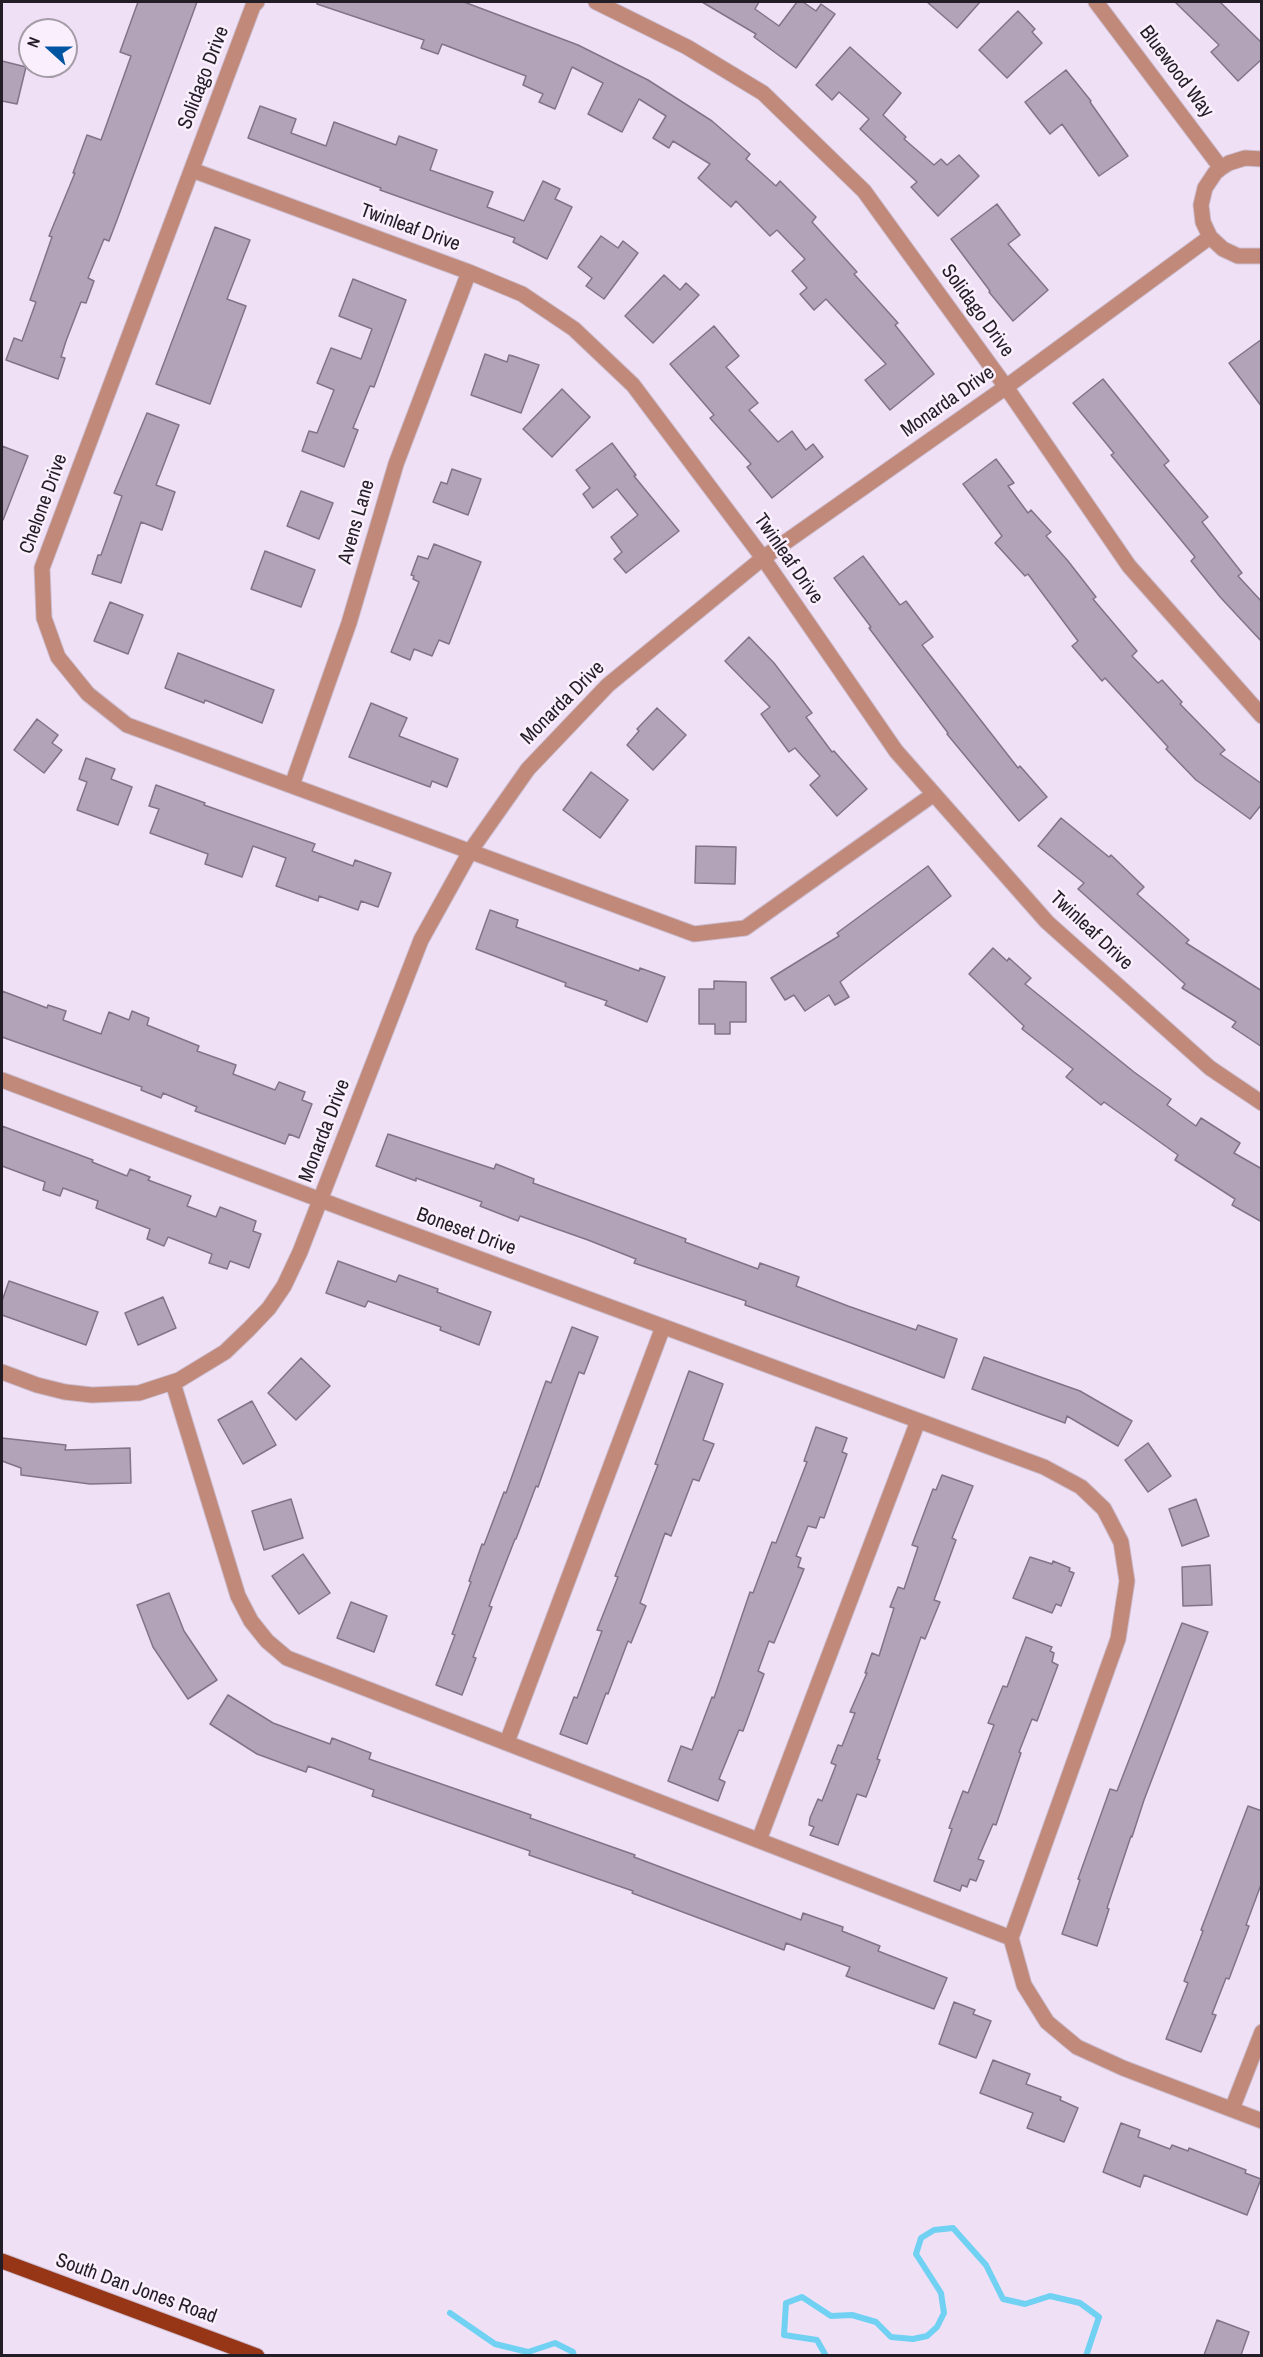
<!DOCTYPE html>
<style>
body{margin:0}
#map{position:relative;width:1263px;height:2357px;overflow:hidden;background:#f0e0f6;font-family:"Archivo Narrow",sans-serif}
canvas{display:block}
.frame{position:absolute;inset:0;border:3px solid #231d25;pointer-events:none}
.north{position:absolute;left:18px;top:18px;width:60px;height:60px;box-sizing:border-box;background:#faf0fd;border:2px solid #a49ca7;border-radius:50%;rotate:291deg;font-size:16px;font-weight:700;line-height:24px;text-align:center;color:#231d25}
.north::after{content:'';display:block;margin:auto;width:21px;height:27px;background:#0055a3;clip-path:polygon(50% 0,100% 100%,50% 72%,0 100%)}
</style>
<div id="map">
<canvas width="1263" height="2357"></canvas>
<div class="frame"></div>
<div class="north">N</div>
</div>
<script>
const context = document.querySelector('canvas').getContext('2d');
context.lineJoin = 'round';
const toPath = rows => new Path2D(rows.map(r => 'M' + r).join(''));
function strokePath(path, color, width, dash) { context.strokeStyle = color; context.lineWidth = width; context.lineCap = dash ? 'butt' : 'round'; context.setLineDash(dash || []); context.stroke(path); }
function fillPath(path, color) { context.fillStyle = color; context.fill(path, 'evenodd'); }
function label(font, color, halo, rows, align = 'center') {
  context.font = font + ' "Archivo Narrow",sans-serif'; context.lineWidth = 5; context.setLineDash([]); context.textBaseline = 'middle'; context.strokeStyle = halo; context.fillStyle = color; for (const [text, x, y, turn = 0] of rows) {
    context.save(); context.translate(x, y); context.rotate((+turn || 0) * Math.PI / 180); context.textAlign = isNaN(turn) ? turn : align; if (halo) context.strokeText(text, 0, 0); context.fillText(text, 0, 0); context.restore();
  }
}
strokePath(toPath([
 [450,2313,495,2344,528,2352,555,2343,573,2352,574,2356],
 [826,2356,817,2340,784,2335,786,2303,802,2297,831,2316,852,2315,876,2322,891,2337,913,2339,927,2336,937,2327,944,2313,941,2293,916,2254,921,2238,934,2230,953,2228,986,2265,1003,2299,1025,2304,1050,2296,1080,2303,1099,2317,1086,2356]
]), '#71d1f2', 6);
const building = toPath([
 [138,2,197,2,117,220,109,241,104,239,88,278,94,281,86,303,81,302,66,341,61,357,65,358,58,379,6,360,14,338,22,341,36,302,30,300,52,237,49,236,75,173,73,173,87,135,101,140,131,56,120,52,138,2],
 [317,2,464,2,578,45,648,80,712,121,750,154,746,159,776,186,780,181,816,217,812,222,857,272,854,274,898,323,895,325,934,374,890,410,865,380,886,364,826,299,814,310,800,294,807,288,792,271,805,259,777,230,770,236,736,201,731,207,698,178,710,164,673,141,669,148,653,138,666,116,639,99,622,132,588,114,603,83,572,67,555,109,539,102,543,94,523,85,526,76,442,44,438,54,421,48,424,40,317,4,317,2],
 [702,2,759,2,755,9,779,26,797,2,803,2,816,11,821,4,835,14,796,68,754,37,756,34,702,2],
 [927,2,980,2,957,28,927,2],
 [1175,2,1220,2,1262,43,1262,59,1238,81,1211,52,1219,45,1175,2],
 [1018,11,1035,29,1032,32,1042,43,1007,78,979,50,1018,11],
 [850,47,901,93,883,115,906,137,904,139,934,165,941,159,947,165,959,155,979,176,938,216,911,187,917,182,860,129,869,119,839,92,832,100,816,85,850,47],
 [2,61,26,67,17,104,2,101,2,61],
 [1066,70,1091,101,1090,102,1128,156,1099,176,1062,124,1050,134,1025,102,1066,70],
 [260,106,296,119,291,133,326,146,334,122,396,145,399,136,437,150,430,170,493,192,487,207,524,221,543,181,560,189,555,199,572,207,547,259,513,242,515,238,380,190,381,188,248,138,260,106],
 [997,204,1020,235,1008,244,1048,290,1013,321,989,292,990,291,951,239,997,204],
 [215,227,250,240,227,299,246,306,210,404,156,384,215,227],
 [601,236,618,248,623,241,638,253,604,299,586,286,592,278,578,267,601,236],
 [664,275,680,290,686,283,699,295,653,343,625,316,664,275],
 [353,279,406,300,374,387,370,386,353,428,358,430,344,467,302,451,309,431,317,433,334,390,317,383,331,348,361,359,372,329,339,316,353,279],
 [714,326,739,356,726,367,758,403,749,410,778,442,792,431,806,450,813,444,823,457,772,498,747,467,751,464,710,418,714,415,670,364,714,326],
 [1262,339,1262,407,1229,363,1262,339],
 [485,354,507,362,509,355,513,356,539,365,521,413,471,395,485,354],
 [1103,379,1169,461,1164,465,1208,517,1202,522,1242,573,1238,576,1262,602,1262,642,1221,598,1191,561,1195,557,1111,455,1114,453,1073,403,1103,379],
 [562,389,590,417,552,457,523,429,562,389],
 [147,413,179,425,156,485,175,492,162,530,141,522,121,583,92,574,98,555,101,555,122,496,114,493,147,413],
 [612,443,636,475,634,476,679,531,626,573,614,559,622,552,611,537,638,515,617,489,593,508,583,494,590,488,576,470,612,443],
 [2,446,28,456,3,520,2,520,2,446],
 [996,459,1014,483,1008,486,1028,513,1031,510,1051,532,1046,536,1068,561,1096,597,1093,599,1137,651,1132,656,1158,683,1162,680,1182,702,1180,704,1225,750,1220,754,1262,784,1262,804,1250,819,1196,780,1166,749,1168,747,1105,678,1102,681,1072,646,1078,641,1028,574,1025,576,995,543,1002,536,963,484,996,459],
 [452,469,481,479,468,515,433,502,441,482,447,484,452,469],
 [301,491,333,503,319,539,287,526,301,491],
 [434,544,481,562,449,644,439,640,432,656,414,649,410,660,391,652,419,582,413,579,414,576,411,575,418,556,428,559,434,544],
 [265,551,315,570,301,607,251,589,265,551],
 [863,556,900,605,906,601,933,637,922,645,1018,768,1020,766,1047,797,1019,821,947,734,948,733,869,628,871,627,834,578,863,556],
 [110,602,143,615,128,654,94,641,110,602],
 [749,637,774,663,812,713,806,717,832,752,834,751,867,789,837,816,810,785,820,776,795,748,789,752,761,714,770,707,725,661,749,637],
 [178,653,274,690,262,723,205,700,204,703,165,688,178,653],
 [371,703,407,718,399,736,458,759,447,787,432,781,430,787,349,757,371,703],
 [657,708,686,735,653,770,627,745,639,731,637,729,657,708],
 [37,719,58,735,52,743,62,750,44,773,14,750,37,719],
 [86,758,115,769,111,779,132,787,118,825,77,810,87,782,79,779,86,758],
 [591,772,628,800,600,838,563,810,591,772],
 [156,785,205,803,204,805,315,844,312,851,353,866,355,860,391,873,378,907,361,901,358,910,319,896,318,901,276,886,286,858,253,846,242,877,205,864,208,854,150,833,159,809,149,806,156,785],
 [1061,818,1109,857,1111,855,1144,887,1137,894,1189,940,1186,943,1262,991,1262,1047,1232,1027,1236,1022,1182,988,1185,984,1078,889,1084,883,1038,846,1061,818],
 [696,846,736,847,735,884,695,883,696,846],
 [928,866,951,896,840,982,849,997,835,1005,829,995,805,1011,794,995,785,1000,771,978,839,936,837,933,928,866],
 [490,910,518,920,516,927,639,971,640,968,665,977,647,1022,605,1005,607,1001,565,986,566,983,476,949,490,910],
 [993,948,1007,961,1009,958,1031,978,1025,984,1134,1072,1171,1099,1167,1105,1196,1126,1201,1118,1240,1143,1234,1153,1262,1169,1262,1222,1232,1205,1235,1199,1175,1160,1178,1155,1104,1102,1101,1105,1066,1077,1073,1069,1022,1029,1024,1026,969,974,993,948],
 [714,981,746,982,746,1022,730,1022,730,1034,715,1034,715,1024,699,1024,699,989,714,989,714,981],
 [2,991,47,1008,48,1005,66,1011,63,1020,101,1034,109,1012,129,1020,132,1011,149,1018,147,1025,199,1046,197,1051,236,1065,233,1074,275,1090,279,1082,305,1092,302,1100,312,1104,299,1138,289,1134,285,1144,195,1111,197,1107,163,1093,161,1098,141,1090,142,1087,2,1037,2,991],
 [2,1126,93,1160,92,1162,127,1176,130,1169,150,1177,148,1180,191,1196,187,1206,216,1217,220,1207,256,1221,253,1231,261,1234,249,1268,230,1261,227,1269,209,1263,212,1254,168,1237,164,1246,147,1239,150,1229,96,1208,98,1201,63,1188,60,1196,43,1190,45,1182,2,1166,2,1126],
 [388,1134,494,1169,496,1164,534,1179,533,1183,686,1239,685,1242,758,1269,760,1263,799,1277,796,1286,848,1306,916,1330,918,1325,957,1339,944,1378,848,1342,745,1305,746,1301,634,1263,636,1259,588,1240,520,1216,518,1221,480,1206,482,1202,416,1178,416,1181,376,1166,388,1134],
 [338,1261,396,1282,399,1275,438,1289,437,1292,491,1312,479,1345,440,1330,441,1327,368,1301,365,1307,326,1293,338,1261],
 [9,1281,98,1312,86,1345,2,1315,2,1301,9,1281],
 [163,1297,176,1328,138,1345,125,1313,163,1297],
 [572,1327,598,1337,584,1374,579,1372,538,1487,536,1486,516,1539,515,1539,489,1606,492,1607,473,1657,476,1658,462,1695,436,1685,455,1635,452,1634,471,1582,469,1581,482,1544,484,1545,504,1492,506,1493,546,1381,551,1383,572,1327],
 [984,1357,1080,1391,1132,1421,1118,1446,1067,1416,1065,1423,972,1389,984,1357],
 [301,1358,330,1386,296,1420,268,1393,301,1358],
 [689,1371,723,1384,703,1440,714,1444,699,1481,693,1479,671,1536,665,1533,640,1603,646,1606,631,1643,628,1641,608,1694,606,1693,587,1744,560,1734,574,1697,577,1698,602,1631,597,1630,618,1577,615,1576,658,1465,655,1464,689,1371],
 [252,1401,276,1445,243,1464,218,1420,252,1401],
 [816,1427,847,1438,842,1452,847,1454,824,1518,820,1517,816,1528,808,1526,796,1556,801,1558,798,1567,804,1569,774,1643,769,1641,758,1671,764,1674,743,1731,739,1730,719,1779,725,1782,718,1801,668,1781,681,1746,692,1750,712,1697,714,1698,750,1592,753,1593,772,1542,776,1543,807,1462,804,1461,816,1427],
 [2,1438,66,1445,65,1450,130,1448,131,1483,90,1484,21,1475,21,1468,2,1461,2,1438],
 [1148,1443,1171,1476,1148,1492,1125,1460,1148,1443],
 [942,1475,973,1486,952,1538,956,1540,934,1600,940,1602,925,1639,921,1637,877,1759,880,1760,866,1797,857,1794,838,1845,810,1835,814,1827,809,1825,810,1818,818,1799,822,1801,836,1765,831,1763,838,1745,842,1746,855,1713,850,1712,867,1673,865,1673,872,1653,879,1656,894,1608,890,1607,898,1587,904,1589,918,1547,912,1545,933,1489,936,1490,942,1475],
 [291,1499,303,1538,264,1550,252,1511,291,1499],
 [1196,1499,1209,1536,1182,1546,1169,1509,1196,1499],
 [303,1554,330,1593,299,1614,272,1576,303,1554],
 [1030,1557,1052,1564,1053,1561,1070,1568,1069,1571,1074,1573,1061,1606,1056,1604,1052,1613,1013,1598,1030,1557],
 [1210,1565,1212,1605,1183,1606,1182,1567,1210,1565],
 [169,1593,184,1631,217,1680,188,1699,153,1647,137,1605,169,1593],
 [351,1602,387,1616,374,1652,337,1638,351,1602],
 [1182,1623,1208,1632,1144,1800,1132,1837,1131,1836,1107,1908,1109,1909,1097,1946,1062,1934,1080,1880,1078,1879,1110,1789,1117,1791,1182,1623],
 [1026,1637,1052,1647,1050,1651,1054,1653,1052,1662,1058,1665,1037,1721,1032,1719,1019,1752,1021,1753,996,1825,993,1824,978,1859,984,1861,976,1881,970,1879,967,1887,962,1885,960,1891,934,1881,952,1829,949,1828,963,1791,968,1793,994,1725,988,1723,1003,1686,1007,1687,1026,1637],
 [228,1695,273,1723,330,1744,332,1738,371,1753,369,1759,531,1815,530,1818,635,1855,634,1857,801,1920,803,1913,843,1927,842,1931,880,1946,878,1951,947,1978,934,2009,846,1976,850,1967,786,1943,784,1950,632,1893,633,1891,529,1855,530,1851,372,1796,374,1790,308,1766,306,1772,257,1754,210,1724,228,1695],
 [1248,1806,1262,1811,1262,1882,1246,1925,1249,1926,1229,1979,1226,1978,1212,2014,1216,2015,1201,2052,1166,2039,1188,1983,1184,1981,1203,1931,1201,1930,1248,1806],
 [954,2002,975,2010,973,2014,991,2021,976,2058,939,2044,954,2002],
 [993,2060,1030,2074,1026,2084,1061,2097,1060,2100,1078,2108,1064,2142,1027,2128,1033,2113,980,2093,993,2060],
 [1121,2123,1140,2130,1138,2137,1170,2149,1172,2145,1188,2151,1189,2148,1246,2170,1245,2173,1261,2179,1247,2215,1144,2175,1140,2187,1103,2172,1121,2123],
 [1217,2320,1249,2332,1241,2355,1204,2355,1217,2320]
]);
fillPath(building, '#b3a3b8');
strokePath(building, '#827488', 1.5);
const street = toPath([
 [257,2,253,6,42,568,44,618,58,657,88,694,127,725,694,934,745,928,934,794],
 [596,2,687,47,763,93,864,191,1006,387,1129,566,1262,716],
 [1096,2,1221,168],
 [1262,159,1245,158,1229,163,1221,168,1215,173,1205,188,1201,205,1203,222,1210,237,1223,249,1238,256,1262,256],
 [192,170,469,272,522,294,574,329,633,385,763,558,896,751,1047,922,1210,1068,1262,1103],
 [292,785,349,623,396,464,469,272],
 [2,1080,358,1214,1044,1467,1081,1487,1104,1509,1121,1542,1127,1581,1118,1639,1011,1938,1024,1985,1047,2022,1077,2047,1123,2068,1262,2121],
 [2,1372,37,1385,65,1392,92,1395,139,1393,179,1380,225,1352,249,1329,269,1308,284,1286,300,1252,421,940,471,850,528,769,608,685,763,558,1006,387,1210,237],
 [173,1383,238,1596,251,1621,267,1641,287,1658,1011,1938],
 [507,1742,663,1327],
 [759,1840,918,1421],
 [1232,2109,1262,2032]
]);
const primary = toPath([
 [2,2261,257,2356]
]);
strokePath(street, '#cbbdd0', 17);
strokePath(primary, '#cbbdd0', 17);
strokePath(street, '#c18979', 15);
strokePath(primary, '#973517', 15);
label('20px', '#231d25', '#faf0fd', [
 ["Bluewood Way",1176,72,53],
 ["Solidago Drive",204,78,-69],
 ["Twinleaf Drive",410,228,20],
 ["Solidago Drive",977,311,54],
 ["Monarda Drive",948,402,-35],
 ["Chelone Drive",44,504,-70],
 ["Avens Lane",357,522,-74],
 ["Twinleaf Drive",788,559,55],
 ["Monarda Drive",563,703,-45],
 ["Twinleaf Drive",1091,931,43],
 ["Monarda Drive",325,1131,-69],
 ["Boneset Drive",466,1232,20],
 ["South Dan Jones Road",136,2289,20]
]);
</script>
